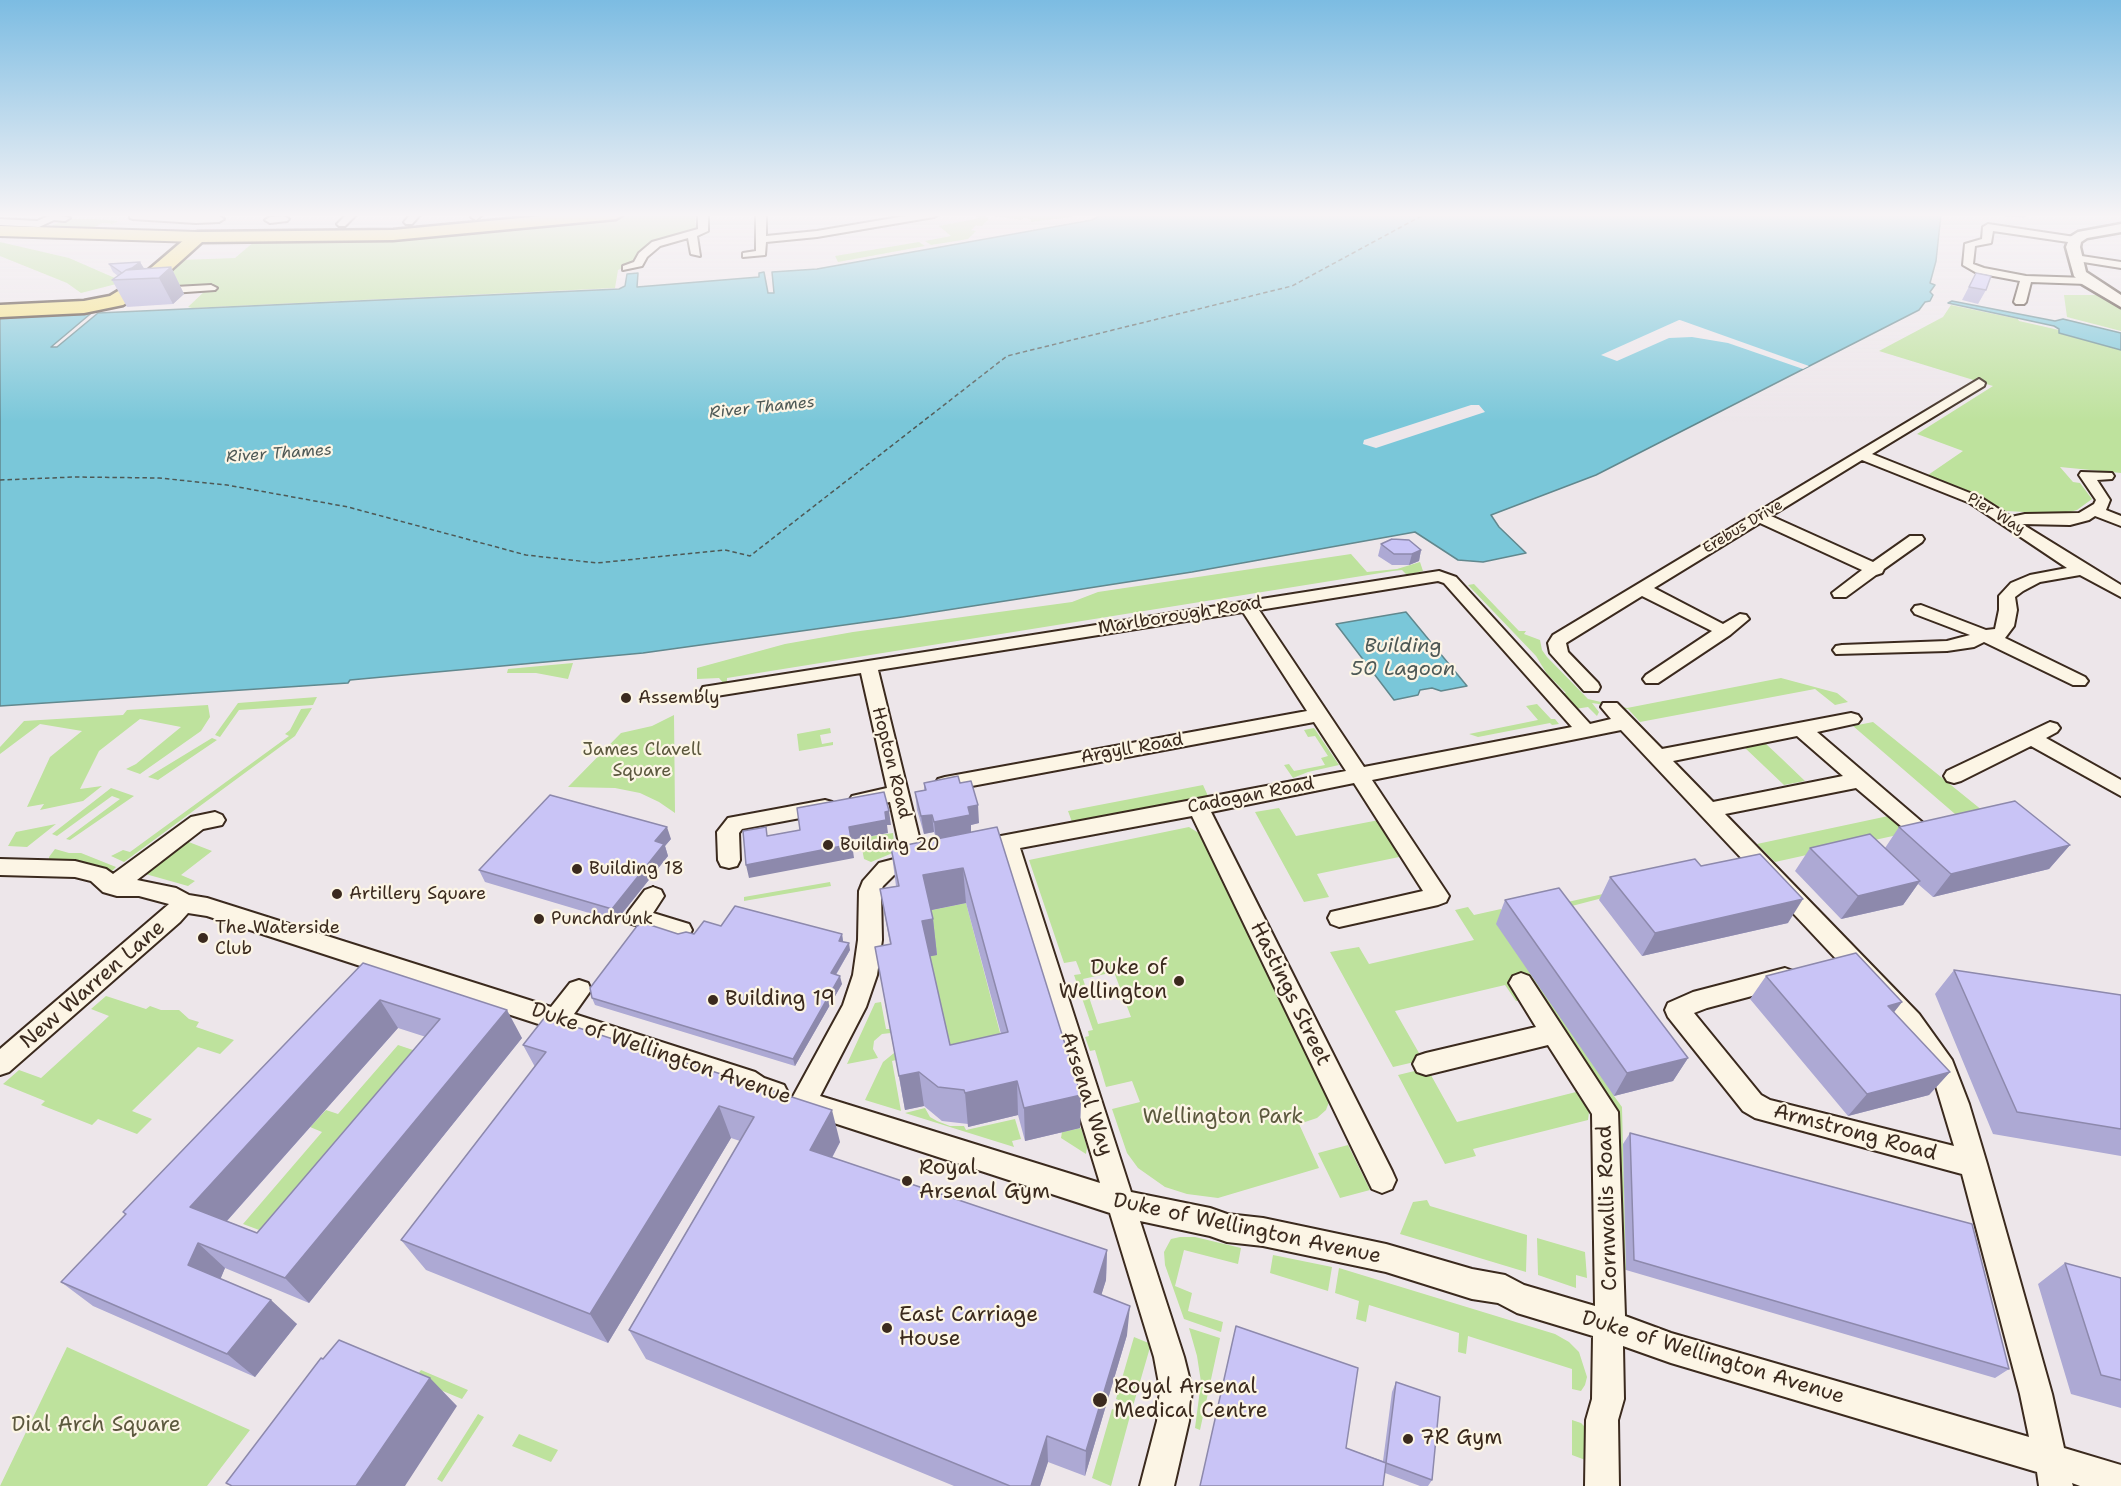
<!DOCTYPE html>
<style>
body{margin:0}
canvas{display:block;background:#ede6ea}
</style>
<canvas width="2121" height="1486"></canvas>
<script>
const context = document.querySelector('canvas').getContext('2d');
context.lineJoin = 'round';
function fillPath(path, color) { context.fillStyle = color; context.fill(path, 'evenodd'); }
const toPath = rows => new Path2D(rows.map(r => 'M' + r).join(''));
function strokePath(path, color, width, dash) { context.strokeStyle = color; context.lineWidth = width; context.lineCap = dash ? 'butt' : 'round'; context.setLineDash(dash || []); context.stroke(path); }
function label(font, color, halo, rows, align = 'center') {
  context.font = font + ' "Shantell Sans",sans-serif'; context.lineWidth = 4.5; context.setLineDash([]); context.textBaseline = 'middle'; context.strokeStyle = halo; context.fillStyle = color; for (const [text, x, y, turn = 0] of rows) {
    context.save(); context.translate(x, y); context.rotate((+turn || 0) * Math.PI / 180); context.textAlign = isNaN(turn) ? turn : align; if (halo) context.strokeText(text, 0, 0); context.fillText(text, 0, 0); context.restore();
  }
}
fillPath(toPath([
 [633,214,695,214,696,228,689,232,652,242,638,252,631,264,618,270,615,288,192,308,188,307,207,289,144,291,181,260,235,258,255,241,573,222],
 [974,214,982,214,989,219,982,226,976,225,971,230,976,231,968,239,931,245,925,241,951,236,939,226,979,218],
 [1007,214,1076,214,1072,217,1031,222,1031,219,1024,218,1021,220,995,216],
 [67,219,96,219,119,221,112,224,102,223,89,230,46,228],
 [0,242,69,258,124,282,81,293,67,283,0,256],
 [919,242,925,246,838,262,835,256],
 [2064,295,2103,295,2121,305,2121,331,2067,317],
 [1951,305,2018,319,2019,321,2059,330,2059,333,2121,350,2121,473,2060,467,2073,482,2080,483,2092,499,2077,510,2063,514,2006,511,1969,491,1928,475,1963,451,1917,434,1993,386,1879,351,1943,317],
 [1351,554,1367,572,1397,569,1420,562,1423,571,1407,575,1402,570,1393,571,727,678,727,684,725,685,719,678,697,679,697,668,785,644,853,632,1072,602,1098,592],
 [1474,584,1519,631,1526,631,1524,634,1540,640,1542,650,1547,657,1588,699,1627,708,1781,678,1837,693,1848,702,1835,705,1815,689,1640,722,1628,709,1621,710,1618,707,1592,703,1599,712,1597,716,1588,707,1575,709,1561,694,1566,693,1547,674,1536,656,1468,585],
 [573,663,568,679,536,673,507,673,508,669],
 [317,697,313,705,239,710,220,737,215,735,238,703],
 [1537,704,1551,719,1555,719,1559,724,1552,725,1550,723,1478,737,1469,734,1538,720,1526,706],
 [208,705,210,717,201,731,140,774,126,769,136,764,181,727,140,719,99,751,80,789,102,786,83,801,40,810,44,804,27,807,50,757,82,731,40,724,0,754,0,747,24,721,123,715,127,710],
 [312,708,295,736,124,862,111,856,123,850,130,852,289,736,285,734,290,730,301,709],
 [674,715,675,813,659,802,640,793,615,788,568,787,621,733,652,726],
 [1873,722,1988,815,1962,820,1853,726],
 [830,728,831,733,820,735,822,744,833,742,833,745,799,751,797,734],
 [1314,728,1339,765,1308,772,1293,778,1284,765,1289,764,1294,771,1325,765,1321,758,1328,756,1315,736,1308,737,1304,730],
 [212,738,217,740,158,780,148,777],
 [1765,743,1781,758,1805,781,1784,785,1744,747],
 [1203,785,1208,796,1072,822,1068,811],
 [111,788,134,796,70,840,66,839,120,799,112,796,57,836,52,834],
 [1279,808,1296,836,1379,820,1404,856,1317,874,1329,897,1304,902,1255,812],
 [1893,815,1911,832,1775,862,1757,844],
 [56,824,27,847,8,846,16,832],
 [1189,827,1202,835,1329,1102,1326,1110,1317,1118,1299,1124,1319,1168,1218,1198,1187,1194,1165,1187,1138,1168,1127,1153,1112,1109,1140,1102,1132,1081,1106,1087,1095,1050,1090,1051,1085,1037,1089,1036,1088,1031,1093,1030,1074,975,1081,974,1078,966,1076,961,1064,963,1029,860],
 [1114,972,1131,1017,1098,1024,1083,979],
 [893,833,895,852,871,862,864,859,860,838],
 [181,839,212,851,181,875,195,881,188,886,142,873],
 [55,849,69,853,81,853,116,867,112,871,86,863,49,862,49,857],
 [1713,869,1549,912,1614,1096,1622,1107,1626,1270,1620,1268,1614,1110,1526,999,1516,1001,1505,985,1395,1011,1423,1060,1393,1067,1330,952,1359,947,1369,964,1474,940,1455,910,1468,907,1474,915,1501,909,1506,916],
 [830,882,831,886,744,901,744,897],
 [966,903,1009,1067,954,1079,927,957,937,954,927,911],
 [106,996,146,1009,150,1006,161,1010,179,1010,189,1019,199,1022,196,1027,234,1040,220,1054,198,1047,132,1111,152,1119,137,1134,98,1119,92,1125,41,1105,45,1101,3,1084,19,1070,41,1078,109,1016,91,1009],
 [881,1002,886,1029,890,1029,891,1033,882,1034,874,1041,873,1049,878,1058,847,1064,875,1003],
 [398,1045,431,1056,278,1237,243,1224,322,1132,310,1127,326,1110,338,1114],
 [894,1053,896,1060,892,1061,901,1111,865,1100,883,1062],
 [1427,1068,1457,1122,1576,1092,1589,1112,1588,1120,1473,1149,1476,1156,1445,1164,1398,1075],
 [925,1108,930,1117,937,1121,950,1126,964,1126,966,1130,1015,1119,1021,1139,1012,1141,1014,1147,905,1113],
 [1081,1128,1087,1147,1086,1154,1061,1138,1062,1132],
 [1348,1145,1370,1190,1340,1198,1318,1153],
 [1427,1200,1430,1206,1527,1235,1526,1272,1400,1234,1413,1202],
 [1180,1237,1195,1237,1241,1248,1238,1264,1184,1250,1175,1286,1192,1293,1188,1311,1223,1322,1221,1332,1184,1319,1165,1265,1164,1252,1171,1239],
 [1537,1238,1585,1252,1587,1278,1576,1275,1576,1288,1538,1275],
 [1273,1255,1332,1267,1328,1291,1270,1273],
 [1339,1268,1555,1334,1569,1342,1579,1352,1587,1377,1585,1385,1581,1391,1572,1389,1572,1369,1468,1336,1466,1354,1458,1352,1459,1333,1369,1305,1366,1322,1356,1319,1359,1301,1335,1293],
 [1189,1328,1220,1338,1200,1430,1195,1428,1201,1382,1197,1356],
 [1134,1337,1151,1344,1133,1406,1116,1399],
 [67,1347,219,1416,250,1430,207,1486,0,1486],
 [421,1370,468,1390,462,1399,414,1379],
 [1112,1409,1130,1416,1111,1486,1092,1478],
 [478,1414,484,1417,442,1482,437,1479],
 [1572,1420,1581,1423,1589,1431,1588,1461,1572,1455],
 [519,1434,558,1450,551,1462,512,1446]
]), '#bee29d');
const water = toPath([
 [1103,214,1941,214,1936,261,1930,283,1935,285,1930,292,1933,295,1930,301,1925,302,1919,310,1596,475,1491,515,1499,527,1526,553,1483,562,1458,560,1415,532,1192,572,902,617,643,653,350,680,348,683,0,706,0,315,95,310,51,347,57,347,98,313,619,289,625,286,627,274,638,273,637,287,759,277,759,273,764,272,768,293,774,293,772,272,817,269,1092,220,1103,214],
 [1952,301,2055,321,2063,319,2121,333,2121,350,2059,333,2059,329,2054,326,1948,303,1952,301],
 [1406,612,1467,686,1441,691,1432,688,1420,690,1418,695,1394,700,1336,624,1406,612]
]);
fillPath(water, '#7ac7d9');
strokePath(water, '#61888e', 1.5);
fillPath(toPath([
 [1679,320,1680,320,1809,366,1803,369,1728,343,1692,337,1669,338,1617,361,1601,355],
 [1471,405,1479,405,1485,412,1376,448,1363,444,1364,440]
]), '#ede6ea');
strokePath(toPath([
 [0,480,75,477,159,478,227,485,348,507,526,555,597,563,725,550,750,556,1007,356,1292,286,1425,214]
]), '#4e5956', 1.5, [4.5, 3]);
const street = toPath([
 [53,214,70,218,65,221,54,220,39,227,0,225,0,219,37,221,53,214],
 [130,214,219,216,224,219,219,222,196,223,133,219,130,218,130,214],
 [347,214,357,214,345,226,339,226,337,224,347,214],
 [411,214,421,214,412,224,406,224,404,222,411,214],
 [473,214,483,214,476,220,471,217,473,214],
 [698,214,708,214,708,231,697,236,700,256,691,254,688,238,660,246,647,257,642,266,623,270,623,266,634,262,639,253,652,242,698,229,698,214],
 [756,214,766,214,766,236,817,231,917,214,939,214,934,217,817,237,766,242,765,255,743,257,743,253,756,251,756,214],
 [284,216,289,219,287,221,270,223,265,220,270,217,284,216],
 [1988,224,2075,237,2080,240,2075,243,1993,231,1991,243,1975,246,1973,264,1984,268,2026,276,2087,278,2092,281,2087,284,2031,282,2026,302,2024,304,2016,304,2014,302,2020,281,1977,273,1963,265,1965,244,1982,239,1983,227,1988,224],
 [2075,255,2121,262,2121,268,2071,260,2070,258,2075,255],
 [211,285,217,288,215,290,157,294,151,291,157,288,211,285],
 [1979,379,1985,383,1984,386,1872,454,1980,497,2011,517,2025,514,2079,513,2094,504,2096,500,2079,475,2081,472,2112,473,2114,476,2112,479,2097,480,2110,500,2106,510,2121,516,2121,526,2095,516,2089,520,2070,525,2022,524,2121,585,2121,597,2080,575,2040,582,2023,591,2015,597,2017,610,2014,626,2005,638,2085,677,2088,681,2085,685,2073,685,1984,642,1974,647,1947,651,1836,654,1833,650,1836,646,1842,645,1947,641,1970,635,1915,614,1912,610,1915,606,1921,605,1986,630,1995,629,1999,610,1999,596,2011,583,2030,575,2067,568,1970,503,1862,460,1771,516,1873,562,1910,536,1922,536,1924,539,1922,542,1884,569,1882,573,1876,575,1846,597,1834,597,1832,593,1862,570,1760,523,1654,588,1723,624,1740,614,1746,615,1749,619,1730,635,1658,683,1646,683,1643,679,1646,675,1712,631,1642,596,1566,643,1568,652,1598,683,1600,687,1598,691,1584,691,1550,653,1548,643,1553,635,1979,379],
 [1439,571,1456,577,1590,724,1611,719,1601,707,1603,703,1617,703,1662,749,1851,713,1858,715,1861,719,1858,723,1817,732,1922,822,1926,827,1922,832,1915,835,1908,832,1856,788,1725,814,1919,1014,1952,1060,1969,1104,1987,1164,2052,1394,2064,1448,2121,1465,2121,1486,2080,1486,2072,1483,2073,1486,2039,1486,2037,1472,1671,1363,1623,1346,1624,1399,1618,1420,1619,1486,1585,1486,1586,1420,1592,1399,1593,1336,1517,1313,1498,1303,1472,1299,1386,1272,1263,1246,1227,1242,1210,1236,1140,1221,1184,1357,1192,1389,1189,1421,1174,1486,1140,1486,1157,1421,1160,1389,1154,1357,1110,1213,794,1110,790,1102,843,1005,853,975,858,940,859,891,863,881,879,863,902,857,890,802,859,808,852,806,849,801,852,796,887,788,861,673,710,697,703,695,701,691,703,687,1439,571],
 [1438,581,1444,583,1572,727,1364,767,1259,610,1438,581],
 [1243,612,1307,711,945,777,938,779,935,784,938,789,945,791,1314,722,1346,771,969,842,966,848,969,854,977,856,999,852,1100,1183,820,1096,866,1007,877,975,882,940,881,891,883,886,894,875,927,866,930,860,923,853,878,670,1243,612],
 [1621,730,1901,1028,1932,1073,1954,1146,1770,1100,1761,1095,1694,1013,1707,1008,1793,985,1797,978,1793,971,1785,968,1693,992,1668,1003,1665,1010,1668,1017,1743,1111,1755,1118,1962,1174,2020,1394,2029,1437,1671,1333,1625,1316,1618,1112,1529,976,1521,973,1513,976,1509,983,1536,1027,1426,1053,1417,1056,1413,1064,1417,1072,1426,1075,1548,1045,1592,1114,1595,1306,1524,1285,1505,1275,1472,1269,1386,1244,1263,1218,1227,1214,1210,1208,1131,1192,1020,848,1192,816,1372,1189,1382,1193,1392,1189,1396,1180,1392,1171,1211,812,1354,783,1423,891,1331,912,1328,918,1331,924,1339,927,1438,905,1446,902,1449,896,1372,780,1621,730],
 [1797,736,1843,776,1713,802,1673,761,1797,736],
 [2050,722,2057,724,2060,728,2057,732,2046,738,2121,780,2121,796,2031,746,1961,781,1954,783,1947,781,1944,776,1947,771,2050,722],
 [825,800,832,802,835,807,832,812,742,829,739,833,740,860,737,866,729,868,721,866,718,860,717,832,728,818,825,800],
 [215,812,222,815,225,820,222,825,203,829,137,880,176,888,189,895,207,898,551,1007,570,983,579,980,588,983,591,990,574,1014,755,1072,764,1078,784,1085,788,1093,784,1101,775,1105,747,1095,738,1089,207,916,188,913,180,922,9,1072,0,1075,0,1049,169,904,139,896,117,896,103,892,91,881,75,877,0,875,0,859,75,861,106,869,113,874,191,817,215,812],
 [653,887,661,890,664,896,653,913,689,924,692,930,689,936,681,939,629,923,626,917,629,911,645,890,653,887]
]);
const secondary = toPath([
 [2121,224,2121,232,2087,238,2081,242,2080,247,2086,272,2121,295,2121,307,2082,284,2074,276,2066,247,2070,237,2078,232,2121,224]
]);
const primary = toPath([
 [0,226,198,232,206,237,198,242,0,236,0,226]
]);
const highway = toPath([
 [563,214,624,214,616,219,393,240,202,242,152,287,123,305,84,313,0,317,0,305,84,301,110,296,138,279,192,233,198,232,393,230,563,214]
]);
strokePath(street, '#3b2a1e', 4);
strokePath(secondary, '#3b2a1e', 5);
strokePath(primary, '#3b2a1e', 4);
strokePath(highway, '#3b2a1e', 5);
fillPath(street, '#fcf5e5');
fillPath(secondary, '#fcf5e5');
fillPath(primary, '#f6e381');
fillPath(highway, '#f6e381');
fillPath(toPath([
 [2004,214,2027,214,2024,218,2004,216],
 [140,262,144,269,171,267,184,294,173,304,127,307,112,280,118,276,113,272,109,264],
 [1976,273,1986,290,1978,304,1962,300],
 [1381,544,1421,550,1419,561,1409,565,1392,565,1378,556],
 [924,783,960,783,979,823,971,825,971,832,1081,1095,1080,1128,1025,1141,1018,1115,968,1127,968,1124,942,1121,924,1106,905,1110,875,947,890,944,880,889,896,886,891,848,936,839,934,832,924,834,917,810,915,792,924,790],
 [966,903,1001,1034,950,1045,930,956,937,955,933,919,931,910],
 [1899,827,2070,845,2049,869,1933,897,1918,884,1903,905,1841,919,1795,871,1810,848,1885,848],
 [671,839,665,846,668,856,616,921,485,882,479,870],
 [1701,866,1788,923,1642,956,1599,900,1610,877],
 [1505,900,1688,1058,1673,1081,1614,1096,1496,924],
 [721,926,842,934,843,942,850,950,836,975,842,984,795,1066,595,1005,592,998,678,934,694,934],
 [363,963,522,1038,309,1303,225,1268,220,1279,297,1324,255,1377,93,1306,61,1282,125,1215,123,1212],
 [398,1028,426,1037,257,1233,227,1221],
 [1954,970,2121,995,2121,1156,1993,1134,1935,994],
 [1766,976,1902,1002,1894,1012,1950,1072,1929,1095,1848,1116,1750,999],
 [523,1045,840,1142,832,1158,1107,1250,1106,1280,1101,1295,1127,1335,1085,1476,1048,1462,1040,1486,954,1486,646,1359,629,1330,740,1141,731,1138,608,1343,426,1270,401,1240,535,1067],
 [1630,1133,2009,1369,1995,1378,1626,1270,1623,1144],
 [2065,1263,2121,1278,2121,1408,2071,1394,2038,1284],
 [1396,1382,1432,1480,1428,1486,1420,1486,1385,1473,1199,1486,1346,1448,1383,1461,1392,1392]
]), '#ada9d4');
fillPath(toPath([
 [140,262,145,270,123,274],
 [171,267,184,294,173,304,159,278],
 [1421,550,1419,561,1409,565,1412,554],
 [978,805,979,823,971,825,971,833,936,840,934,822,968,807],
 [889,811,891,825,887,825,888,833,851,840,849,827,885,812],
 [932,815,934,832,924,834,921,816],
 [667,827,671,839,665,846,668,856,616,921,612,909,655,841],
 [852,844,854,858,749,878,746,865],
 [2070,845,2049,869,1933,897,1951,874],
 [963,868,966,903,927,911,923,875],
 [1920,881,1903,905,1841,919,1858,896],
 [1803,899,1788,923,1642,956,1655,933],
 [933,919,937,955,927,957,922,921],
 [842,934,843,941,840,948,839,941],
 [849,943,850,950,832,981,831,973],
 [840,976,842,984,795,1066,793,1059],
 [380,1000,398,1028,217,1232,190,1207],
 [1902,1002,1883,1026,1888,1006],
 [507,1010,522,1038,309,1303,285,1278],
 [1688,1058,1673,1081,1614,1096,1627,1073],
 [919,1072,924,1106,905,1110,899,1076],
 [1950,1072,1929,1095,1848,1116,1867,1094],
 [1017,1081,1018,1115,968,1127,965,1093],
 [1081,1095,1080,1128,1025,1141,1024,1108],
 [719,1106,731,1138,608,1343,590,1314],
 [832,1110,840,1142,819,1182,810,1150],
 [198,1243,225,1268,216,1290,188,1265],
 [1107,1250,1106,1280,1093,1322,1094,1292],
 [271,1300,297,1324,255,1377,227,1354],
 [1130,1306,1127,1335,1085,1476,1086,1451],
 [430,1378,457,1406,405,1486,356,1486],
 [1047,1436,1048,1462,1040,1486,1031,1486]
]), '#8d89ac');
const building = toPath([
 [140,262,132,268,126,270,122,273,109,264,140,262],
 [171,267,159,278,112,280,126,270,171,267],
 [1976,273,1991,276,1986,290,1969,287,1976,273],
 [1392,539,1409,540,1421,550,1412,554,1394,554,1381,544,1392,539],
 [958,776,960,783,971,781,978,805,968,807,970,815,934,822,932,815,921,816,915,792,926,790,924,783,958,776],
 [884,792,889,811,885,812,886,820,849,827,852,844,746,865,743,831,766,827,767,836,800,830,797,808,884,792],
 [550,795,667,827,655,841,664,844,612,909,479,870,550,795],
 [2015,801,2070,845,1951,874,1899,827,2015,801],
 [997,827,1081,1095,1024,1108,1017,1081,965,1093,964,1090,938,1087,919,1072,899,1076,875,947,891,944,880,889,899,886,891,848,997,827],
 [963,868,1008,1032,950,1045,922,921,933,919,923,875,963,868],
 [1870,834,1920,881,1858,896,1810,848,1870,834],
 [1760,854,1803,899,1655,933,1610,877,1695,859,1701,866,1760,854],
 [1559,888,1688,1058,1627,1073,1505,900,1559,888],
 [735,906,842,934,839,941,849,943,831,973,840,976,793,1059,592,998,590,988,637,926,644,923,678,934,686,932,694,934,704,921,721,926,735,906],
 [1856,953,1902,1002,1888,1006,1950,1072,1867,1094,1766,976,1856,953],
 [363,963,507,1010,285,1278,198,1243,188,1265,271,1300,227,1354,61,1282,126,1214,123,1212,363,963],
 [380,1000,440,1019,257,1233,190,1207,380,1000],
 [1954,970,2121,995,2121,1129,2017,1112,1954,970],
 [545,1017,832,1110,810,1150,1107,1250,1094,1292,1130,1306,1086,1451,1047,1436,1031,1486,1010,1486,629,1330,754,1117,719,1106,590,1314,401,1240,546,1052,523,1045,545,1017],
 [1630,1133,1972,1224,2009,1369,1634,1260,1630,1133],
 [2065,1263,2121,1278,2121,1380,2101,1375,2065,1263],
 [1236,1326,1358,1368,1346,1448,1386,1463,1383,1486,1200,1486,1236,1326],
 [339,1340,430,1378,356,1486,232,1486,226,1483,321,1358,323,1359,339,1340],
 [1396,1382,1440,1397,1432,1480,1386,1463,1396,1382]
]);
fillPath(building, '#c9c4f6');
strokePath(building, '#8d89ac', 1.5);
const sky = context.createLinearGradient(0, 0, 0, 422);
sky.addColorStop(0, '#7cbce2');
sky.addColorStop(0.51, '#f7f4f6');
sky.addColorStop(1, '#f7f4f600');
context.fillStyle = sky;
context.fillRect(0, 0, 2121, 422);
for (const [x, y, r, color] of [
 [626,698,6,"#3b2a1e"],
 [828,845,6,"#3b2a1e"],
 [577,869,6,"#3b2a1e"],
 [337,894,6,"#3b2a1e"],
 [539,919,6,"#3b2a1e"],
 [203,938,6,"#3b2a1e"],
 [1179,981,6,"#3b2a1e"],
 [713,1000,6,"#3b2a1e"],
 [907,1181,6,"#3b2a1e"],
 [887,1328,6,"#3b2a1e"],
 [1100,1400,8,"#3b2a1e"],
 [1408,1439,6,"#3b2a1e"]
]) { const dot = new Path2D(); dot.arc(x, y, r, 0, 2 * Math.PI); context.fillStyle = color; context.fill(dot); strokePath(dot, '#fcf5e5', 2); }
label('15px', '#3b2a1e', '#fcf5e5', [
 ["Pier Way",1996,514,32],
 ["Erebus Drive",1743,527,-31]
]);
label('italic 16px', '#4e5956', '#fcf5e5', [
 ["River Thames",762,408,-6],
 ["River Thames",279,454,-4]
]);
label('18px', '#3b2a1e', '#fcf5e5', [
 ["Marlborough Road",1180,616,-9],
 ["Argyll Road",1132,749,-10],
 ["Hopton Road",891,763,76],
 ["Cadogan Road",1251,796,-11]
]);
label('18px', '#3b2a1e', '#fcf5e5', [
 ["Assembly",638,698],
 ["Building 20",840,845],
 ["Building 18",589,869],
 ["Artillery Square",349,894],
 ["Punchdrunk",551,919],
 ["The Waterside",215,928],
 ["Club",215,949]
], 'left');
label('18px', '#5c583e', '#fcf5e5', [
 ["James Clavell",642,750],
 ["Square",642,771]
]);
label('italic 20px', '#4e5956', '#fcf5e5', [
 ["Building",1403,647],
 ["50 Lagoon",1403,670]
]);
label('21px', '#3b2a1e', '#fcf5e5', [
 ["Duke of",1167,969,"right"],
 ["Wellington",1167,993,"right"],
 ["Building 19",725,1000],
 ["Royal",919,1169],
 ["Arsenal Gym",919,1193],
 ["East Carriage",899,1316],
 ["House",899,1340],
 ["Royal Arsenal",1114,1388],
 ["Medical Centre",1114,1412],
 ["7R Gym",1420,1439]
], 'left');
label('21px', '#3b2a1e', '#fcf5e5', [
 ["New Warren Lane",93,985,-41],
 ["Hastings Street",1290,994,64],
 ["Duke of Wellington Avenue",661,1054,19],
 ["Arsenal Way",1086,1094,72],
 ["Armstrong Road",1855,1133,15],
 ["Cornwallis Road",1608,1208,-92],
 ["Duke of Wellington Avenue",1247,1229,12],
 ["Duke of Wellington Avenue",1713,1358,17]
]);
label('21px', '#5c583e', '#fcf5e5', [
 ["Wellington Park",1223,1118],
 ["Dial Arch Square",96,1426]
]);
</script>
